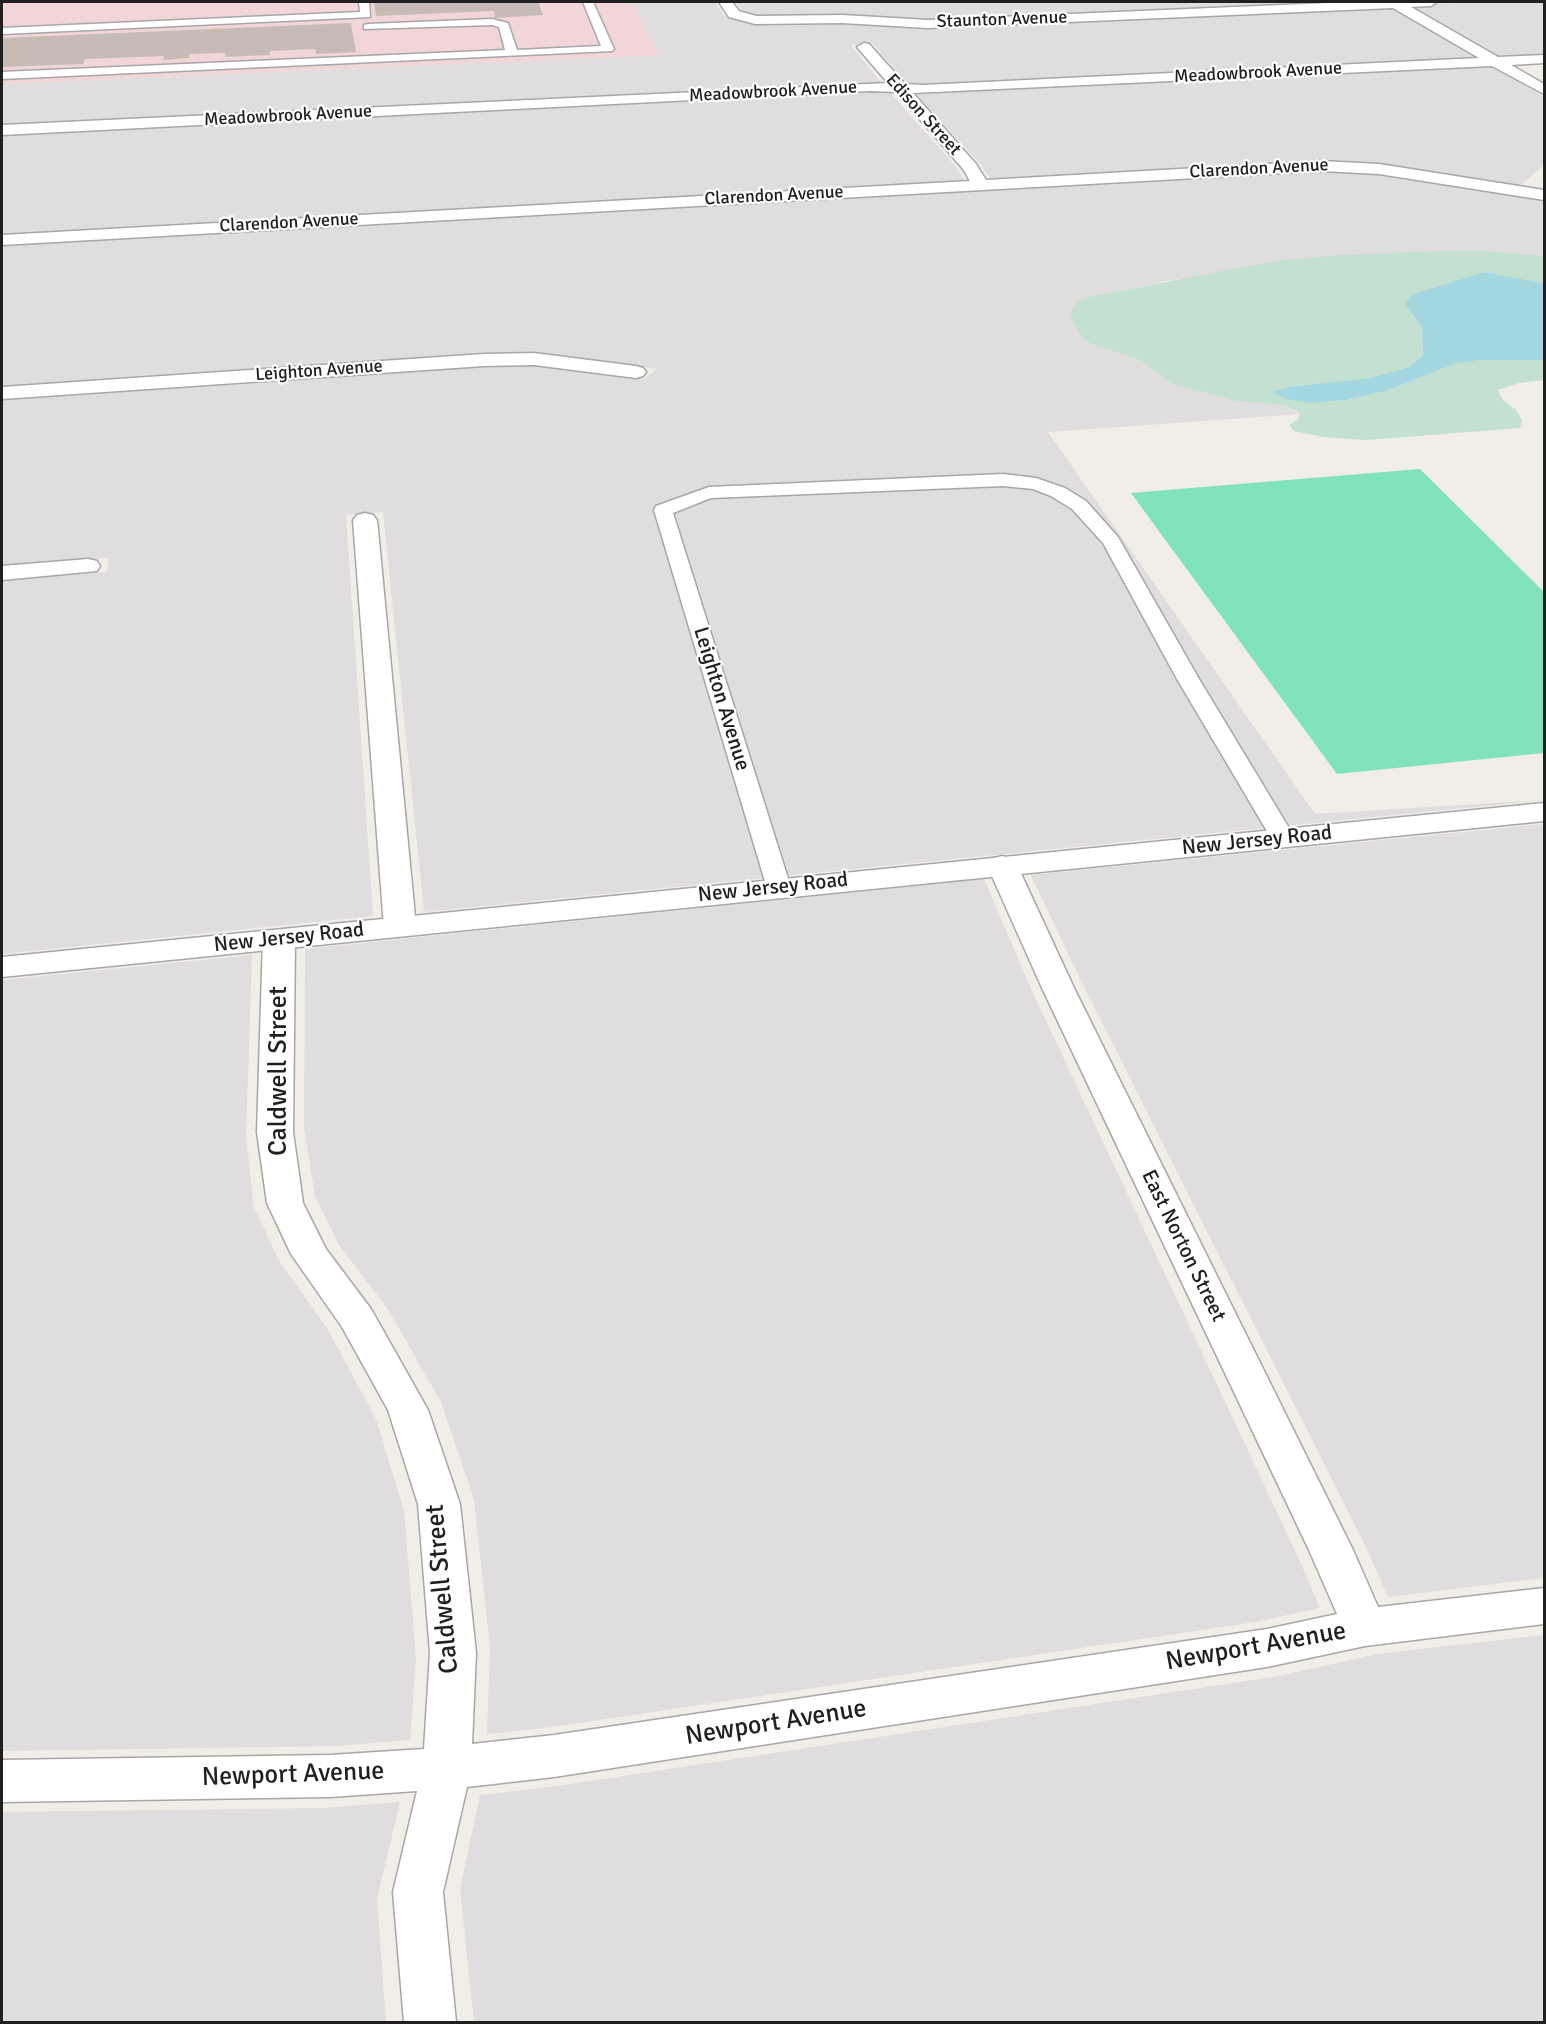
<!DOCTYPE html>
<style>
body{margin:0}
#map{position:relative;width:1546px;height:2024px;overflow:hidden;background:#f1ede7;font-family:Signika,sans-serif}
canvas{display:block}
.frame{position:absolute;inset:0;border:3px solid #202020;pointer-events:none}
</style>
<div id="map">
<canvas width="1546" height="2024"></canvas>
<div class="frame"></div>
</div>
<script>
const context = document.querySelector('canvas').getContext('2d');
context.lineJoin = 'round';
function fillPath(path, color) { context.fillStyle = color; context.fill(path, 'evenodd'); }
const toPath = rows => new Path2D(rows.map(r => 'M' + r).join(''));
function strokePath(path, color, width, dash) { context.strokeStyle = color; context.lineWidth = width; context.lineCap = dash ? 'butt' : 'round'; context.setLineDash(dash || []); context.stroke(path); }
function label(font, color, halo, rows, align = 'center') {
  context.font = font + ' Signika,sans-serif'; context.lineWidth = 4.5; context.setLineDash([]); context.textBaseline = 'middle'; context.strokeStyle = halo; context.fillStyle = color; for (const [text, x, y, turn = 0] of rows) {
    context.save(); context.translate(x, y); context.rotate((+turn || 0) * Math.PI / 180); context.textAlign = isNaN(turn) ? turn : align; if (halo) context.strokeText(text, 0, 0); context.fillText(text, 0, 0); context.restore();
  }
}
fillPath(toPath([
 [632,2,715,2,724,15,752,22,863,22,1389,6,1479,59,923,87,908,85,873,44,851,45,883,85,2,127,2,84,659,55],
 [736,2,1376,2,944,21,760,18,745,13],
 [1485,2,1544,2,1544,56,1501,58,1409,5],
 [1488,64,1544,97,1544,165,1518,187,1384,166,991,180,982,166,914,92],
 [871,90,888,90,957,168,965,182,2,236,2,133],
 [1324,169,1375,172,1544,199,1544,256,1488,251,1203,276,1165,281,1078,301,1098,347,1140,360,1172,384,1235,401,1283,405,1300,414,1048,432,1315,814,1544,800,424,912,383,512,346,515,373,916,2,954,2,580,107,572,109,558,2,565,2,398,484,365,530,365,644,379,657,369,542,354,2,387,2,244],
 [1544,824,1544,1578,1388,1597,1365,1545,1083,985,1031,875],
 [984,879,1032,991,1297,1555,1320,1608,1255,1622,552,1727,487,1734,490,1647,474,1499,441,1402,388,1309,339,1245,315,1196,304,1128,305,949],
 [252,955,246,1135,254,1208,280,1262,327,1328,376,1419,404,1511,416,1658,410,1740,335,1746,2,1751,2,980],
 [1544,1635,1544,2022,474,2022,460,1889,480,1795,558,1786,1279,1676,1378,1654],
 [400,1802,377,1899,386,2022,2,2022,2,1812,324,1808]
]), '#dfdddd');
fillPath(toPath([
 [2,2,632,2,659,55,2,84]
]), '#f2d5d6');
fillPath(toPath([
 [1440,251,1488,251,1544,256,1544,283,1484,272,1436,287,1405,304,1422,327,1423,355,1409,367,1370,378,1288,387,1273,392,1312,403,1346,400,1386,391,1457,363,1481,360,1544,360,1544,380,1519,383,1498,390,1502,399,1516,410,1522,420,1520,428,1366,440,1323,437,1294,431,1289,425,1298,419,1300,414,1297,411,1283,405,1235,401,1172,384,1140,360,1098,347,1083,339,1070,315,1078,301,1094,296,1243,267,1285,260,1339,255]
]), '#c3e0d1');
fillPath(toPath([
 [1420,469,1544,592,1544,753,1337,774,1131,493]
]), '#81e4b8');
fillPath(toPath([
 [1484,272,1544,283,1544,360,1481,360,1457,363,1386,391,1346,400,1312,403,1286,399,1272,392,1288,387,1370,378,1409,367,1423,355,1422,327,1405,304,1413,294]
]), '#a5d7e1');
fillPath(toPath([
 [374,2,538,2,543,15,495,18,494,11,376,16],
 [351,23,356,52,316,54,315,49,270,51,270,55,225,57,226,53,189,54,189,58,163,60,164,56,85,59,83,64,2,67,2,38]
]), '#c6bcb5');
const service = toPath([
 [359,2,369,2,370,17,2,34,2,28,360,12,359,2],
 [583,2,593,2,614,49,612,51,2,79,2,72,505,50,499,27,492,25,364,29,364,25,368,24,492,19,508,23,517,50,601,46,583,2],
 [1003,474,1036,478,1065,488,1086,501,1118,537,1199,679,1295,838,1292,843,1283,845,1274,843,1177,679,1103,543,1072,509,1051,496,1033,489,1003,486,711,498,673,513,791,888,788,893,779,895,770,893,767,888,654,510,656,506,709,487,1003,474]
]);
const minor = toPath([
 [719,2,732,2,739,11,756,16,842,15,928,20,1353,2,1437,2,1431,6,1411,7,1498,57,1544,55,1544,63,1511,65,1544,84,1544,94,1492,66,913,93,976,164,986,180,1321,161,1379,164,1544,190,1544,200,1379,174,1321,171,2,245,2,235,970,181,963,169,896,92,870,91,2,135,2,125,888,83,857,47,864,43,869,44,905,84,923,85,1479,58,1393,8,928,28,842,23,755,24,729,17,719,2],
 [534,353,636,366,643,368,646,372,643,376,636,378,534,365,484,366,2,399,2,387,484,354,534,353],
 [365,513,373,515,377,520,416,927,411,934,400,936,389,934,384,927,353,520,357,515,365,513],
 [88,559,97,561,100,566,97,571,2,580,2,566,88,559],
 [1002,856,1013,859,1017,865,1074,988,1353,1550,1378,1607,1544,1588,1544,1624,1365,1646,1267,1667,554,1777,467,1787,443,1892,456,2022,404,2022,393,1892,417,1791,330,1797,2,1802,2,1760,330,1755,424,1749,430,1653,418,1504,388,1410,342,1327,291,1254,267,1203,257,1132,263,939,268,932,279,930,290,932,295,939,293,1132,303,1203,326,1249,371,1309,428,1410,460,1504,476,1653,472,1744,554,1735,1267,1629,1337,1614,1309,1550,1042,988,987,865,991,859,1002,856]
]);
const tertiary = toPath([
 [1544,803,1544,821,2,977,2,957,1544,803]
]);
strokePath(service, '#a7a7a7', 3);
strokePath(minor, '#a7a7a7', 3);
strokePath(tertiary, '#a7a7a7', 3);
fillPath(service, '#fff');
fillPath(minor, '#fff');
fillPath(tertiary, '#fff');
label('18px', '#202020', '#fff', [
 ["Staunton Avenue",1002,20,-2],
 ["Meadowbrook Avenue",1258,73,-3],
 ["Meadowbrook Avenue",773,92,-3],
 ["Edison Street",923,115,48],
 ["Meadowbrook Avenue",288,116,-3],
 ["Clarendon Avenue",1259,169,-3],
 ["Clarendon Avenue",774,196,-3],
 ["Clarendon Avenue",289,223,-3],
 ["Leighton Avenue",319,371,-4]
]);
label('21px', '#202020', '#fff', [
 ["Leighton Avenue",721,699,73],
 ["New Jersey Road",1257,841,-6],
 ["New Jersey Road",773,888,-6],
 ["New Jersey Road",289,938,-6],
 ["East Norton Street",1183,1246,64]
]);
label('26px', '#202020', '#fff', [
 ["Caldwell Street",279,1071,-90],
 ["Caldwell Street",443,1589,-95],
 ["Newport Avenue",1256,1647,-10],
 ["Newport Avenue",776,1723,-9],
 ["Newport Avenue",293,1775,-2]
]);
</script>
